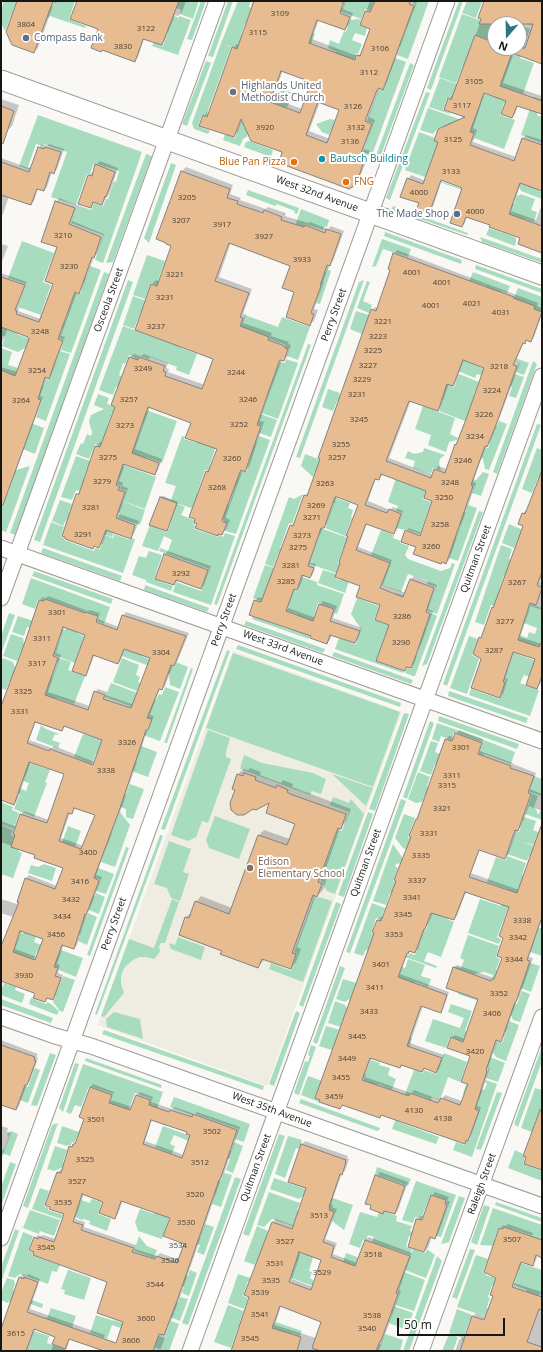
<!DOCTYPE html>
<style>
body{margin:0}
#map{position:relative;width:543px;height:1352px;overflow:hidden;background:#f9f8f5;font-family:"Open Sans",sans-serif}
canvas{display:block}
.frame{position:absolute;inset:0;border:2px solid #171716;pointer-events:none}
.north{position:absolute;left:487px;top:16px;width:40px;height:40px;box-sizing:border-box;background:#fff;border:1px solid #a2a2a2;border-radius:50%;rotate:200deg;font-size:11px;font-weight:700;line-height:16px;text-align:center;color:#171716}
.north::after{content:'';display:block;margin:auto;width:14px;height:18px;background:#2c747f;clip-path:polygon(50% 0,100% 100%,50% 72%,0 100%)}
.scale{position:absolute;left:397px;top:1318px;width:108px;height:18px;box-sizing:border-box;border:2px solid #171716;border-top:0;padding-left:5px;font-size:12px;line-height:14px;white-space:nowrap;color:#171716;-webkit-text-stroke:3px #fff;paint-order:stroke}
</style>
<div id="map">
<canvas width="543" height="1352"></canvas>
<div class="frame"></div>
<div class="north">N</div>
<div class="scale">50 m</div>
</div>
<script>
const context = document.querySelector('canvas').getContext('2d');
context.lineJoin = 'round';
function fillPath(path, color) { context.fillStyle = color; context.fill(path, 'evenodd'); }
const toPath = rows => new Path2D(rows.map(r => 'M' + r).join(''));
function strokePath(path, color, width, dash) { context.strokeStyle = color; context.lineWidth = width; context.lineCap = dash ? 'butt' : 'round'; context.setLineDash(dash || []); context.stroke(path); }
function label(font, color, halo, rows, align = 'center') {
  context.font = font + ' "Open Sans",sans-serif'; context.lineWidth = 4; context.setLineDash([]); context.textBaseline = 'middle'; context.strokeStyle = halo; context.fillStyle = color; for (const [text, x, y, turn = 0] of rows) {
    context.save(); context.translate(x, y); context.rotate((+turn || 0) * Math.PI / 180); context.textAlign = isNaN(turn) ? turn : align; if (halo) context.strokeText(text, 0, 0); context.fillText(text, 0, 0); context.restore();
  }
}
fillPath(toPath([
 [233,651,402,712,267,1086,98,1025]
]), '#efece1');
fillPath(toPath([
 [4,1,28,1,48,8,53,6,55,1,75,1,69,19,86,26,85,28,50,16,48,18,15,6,5,31,1,23,1,9],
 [179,1,199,1,193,19,180,14,181,10,177,8],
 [201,1,206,1,192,40,187,39],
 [228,1,233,1,213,57,208,56],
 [238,1,251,1,249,7,254,8,250,25,245,23,241,35,245,36,294,26,315,34,309,49,279,64,221,43],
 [345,1,374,1,370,11,365,9,361,19,339,11,340,7,343,8],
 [411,1,429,1,408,59,397,55,400,47,396,45,398,39,402,40,407,27,403,25,405,18,410,19,415,4],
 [459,1,463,1,431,90,427,88],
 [467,1,513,1,542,28,523,23,517,15,482,2,476,18,462,13],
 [147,8,173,17,174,16,179,18,179,16,191,20,178,55,152,46,154,42,163,46,168,33,162,31],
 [462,14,495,25,495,42,478,36,477,39,474,38,470,49,472,51,519,48,519,32,521,26,530,29,520,58,534,63,523,94,506,88,503,96,489,76,463,66,456,83,439,77],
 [358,19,361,20,359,25,367,28,365,36,355,33,352,40,362,44,358,54,356,53,353,63,331,65,336,52,328,48,330,40,339,44,344,31,346,32,350,20],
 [221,43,231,47,206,116,202,115,198,126,210,131,208,134,194,129,192,123],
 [395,58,406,62,372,155,363,152,373,123,367,121,379,89,383,90,391,68,391,60,394,61],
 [206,61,211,63,187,126,182,124],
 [410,63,414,65,378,163,374,161],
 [440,78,494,97,507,98,506,103,504,103,500,115,515,120,504,149,474,138,475,133,467,130,465,134,443,126,438,128,433,134,420,130,428,108,473,124,481,101,452,99,447,98,443,110,450,113,450,114,429,107],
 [271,85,293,93,287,108,267,101,252,121,247,135,248,136,243,139,240,146,223,140,225,134,235,138,252,90],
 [426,92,430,93,390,200,386,198],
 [534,97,542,100,537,115,542,117,542,143,521,135],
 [38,115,142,152,103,263,95,260,103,235,71,223,77,205,91,210,94,203,103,206,106,199,108,199,114,181,116,182,119,171,94,163,90,174,87,174,76,205,51,197,67,152,43,144,42,146,36,144,28,167,31,168,30,170,19,166],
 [330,119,335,120,334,125,340,127,338,132,331,130,329,135,322,132,316,124],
 [419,132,435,138,434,141,437,142,437,145,461,153,453,165,432,158,426,176,468,191,468,192,405,170],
 [249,141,273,150,271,157,244,147,246,142],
 [146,154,152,156,113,262,106,263],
 [171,163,176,165,149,243,144,238],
 [511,176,541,187,539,191,542,192,542,199,521,191,519,186],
 [248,190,299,208,297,214,294,213,295,211,277,204,275,206,246,195],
 [520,194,535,199,531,210,537,212,534,222,525,219,521,233,509,216,511,210,509,209,511,203,514,204,517,195,519,196],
 [393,206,468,233,467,235,423,220,412,219,391,211],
 [301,209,329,220,327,227,325,226,323,230,305,224,298,242,290,240],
 [489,228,512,236,516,238,516,242,515,246,486,235],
 [385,232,462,260,461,264,384,236],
 [480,237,542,259,542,263,482,242],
 [382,239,411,249,408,257,383,249,376,266,372,267],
 [22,241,54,253,43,282,51,285,41,314,65,322,75,293,80,294,84,283,80,282,82,276,86,278,90,266,101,270,71,353,61,350,64,340,59,338,63,329,39,320,41,315,18,307,26,284,8,278],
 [147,255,165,261,158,280,182,288,175,292,151,283,145,299,133,295],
 [476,265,542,289,542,293,475,269],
 [328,266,329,267,328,270,331,271,320,304,316,303,322,285,305,279,313,267,326,272],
 [104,272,109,274,16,535,10,533],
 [473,272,510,286,507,293,500,291,499,295,515,358,529,363,524,375,516,372,519,363,489,353,485,291,486,286,472,281,471,285,468,284],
 [128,280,133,282,40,542,34,540],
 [364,280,300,458,296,457,359,282],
 [367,281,370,282,363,301,372,305,369,313,357,308],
 [518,288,542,297,542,312,535,309,535,306,513,300],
 [133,296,178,313,174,322,141,311,134,329,123,325],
 [356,311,369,315,362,334,350,329],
 [245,315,278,327,282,317,310,327,298,360,287,356,289,349,285,348,286,345,269,339,270,337,258,333,251,353,237,336],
 [23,317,17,334,58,350,27,347,18,352,2,346,5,337,1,335,1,322],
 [123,326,167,342,168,340,181,347,181,348,197,354,189,375,176,370,177,367,150,357,149,359,139,356,137,359,129,355,125,364,123,363,119,375,123,377,119,388,116,387,113,395,99,390],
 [308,344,311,345,217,605,214,604],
 [1,348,12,352,8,365,18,368,16,384,1,374],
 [466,350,481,359,478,366,484,369,483,371,513,379,515,374,524,377,516,398,509,396,512,387,477,374,475,378,438,363],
 [60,351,70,354,46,421,36,417,42,400,38,398,39,385,43,386,46,379,49,380],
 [286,359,298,363,278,419,262,413,267,399,244,390,247,383,269,391,279,364,281,362,285,363],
 [533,361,537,364,497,474,493,472],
 [459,374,479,382,474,394,499,403,473,399,465,421,439,411,443,400,427,395,433,379,454,387],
 [328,389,340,393,339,397,369,408,349,405,337,401,333,411,322,407],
 [98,394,109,398,107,404,113,406,113,407,140,417,138,422,112,413,106,429,132,438,102,447,95,444,89,459,76,454,81,443,83,444,87,434,91,436,92,432,89,422,91,415,104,409,94,405],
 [423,406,455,418,450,434,458,438,457,440,449,442,446,452,428,445,431,435,415,429],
 [143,409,177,421,162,463,146,457,141,471,124,464,133,439,137,440,143,424,139,422],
 [195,409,221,432,208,470,205,470,197,493,199,494,194,509,170,501,185,507,181,515,194,520,193,524,195,525,194,529,218,537,219,535,223,537,225,533,235,536,211,605,173,592,176,582,201,591,209,569,159,551,160,548,168,551,172,540,164,536,158,551,142,546,150,525,167,532,171,522,165,520,155,511,161,496,171,500,176,486,165,483,182,436,185,437,184,439,197,443,203,428,190,423],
 [261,414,277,420,271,437,259,433,262,426,258,424],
 [12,416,44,428,35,454,20,448,21,444,25,445,30,431],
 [499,421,507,424,489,470,485,469,483,459,480,457,484,447,488,448,493,434,490,433,493,425,497,426],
 [537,424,541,425,447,686,443,684],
 [259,436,270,440,236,534,225,531,228,523,224,522,224,520,195,509,200,494,229,505,236,484,208,471,212,462,241,473,242,471,246,472,251,456,247,455,252,441,256,443],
 [424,448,445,455,440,459,439,463,441,470,433,468,431,474,413,468,415,461,405,458,408,451,414,454,423,452],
 [537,448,542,450,542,478,541,479,538,478,532,493,522,489],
 [305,454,339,467,335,478,315,471,313,477,301,466],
 [76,456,102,465,93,471,87,468,84,476,88,478,109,502,76,490,72,500,61,497],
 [123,465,156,477,145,509,123,501,126,491,120,489,121,486,117,484,119,479,111,477,114,469,121,471],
 [30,466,6,532,1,530,1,499,8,493,14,476,11,475,13,469,16,470],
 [398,472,402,473,399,481,412,485,428,484,423,499,431,502,420,534,405,529,404,530,397,528,402,513,396,511,398,506,388,502],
 [483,472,489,474,481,496,472,493,474,486,470,484,472,479,476,480],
 [303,494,292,524,289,523,280,548,304,557,303,560,279,552,273,567,265,564,289,497,294,499],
 [331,496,350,503,348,508,353,510,351,517,352,518,345,536,325,528,334,503,330,501],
 [112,497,145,510,140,525,118,518,120,513,110,510],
 [60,500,72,504,69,512,103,524,118,521,112,537,66,520,63,526,52,521],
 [468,505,477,508,458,561,449,558,450,554,446,553,452,536,456,538,461,525,457,524,461,511,466,512],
 [479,511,483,512,427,664,422,666],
 [296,519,359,542,356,552,343,548,338,563,351,568,349,581,345,593,318,583,323,570,336,574,335,578,340,580,343,574,336,572,336,573,304,562,305,558,311,560,320,535,293,526],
 [51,522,64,527,61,536,64,538,64,540,94,551,95,548,100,549,105,535,113,538,114,534,130,540,131,538,135,539,123,573,43,545],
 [509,524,523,530,523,539,518,538,514,548,502,543],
 [381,530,394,535,393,538,401,541,400,543,409,546,405,555,408,559,441,571,450,568,452,563,455,564,437,614,394,599,396,593,429,605,436,587,427,584,428,581,408,574,401,592,382,585,390,562,371,555],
 [501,545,512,549,509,559,514,561,508,576,504,575,499,589,503,590,525,617,491,605,484,625,475,622],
 [43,548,122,576,120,581,41,553],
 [149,551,162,555,154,579,173,586,171,591,146,582,146,580,132,575,139,556,146,558],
 [265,565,277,569,269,604,253,598],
 [34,571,113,599,111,604,32,576],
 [302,577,317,582,317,585,344,594,337,614,334,613,335,609,318,603,314,616,316,618,309,639,252,619,253,616,291,630,297,614,287,611,294,590,297,591],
 [31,578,110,607,104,624,97,621,99,616,85,611,84,612,44,598,43,601,38,599,35,609,22,604],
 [145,585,209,608,207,612,144,590],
 [357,598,379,606,374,620,418,636,422,626,426,628,431,613,437,616,415,676,413,676,405,673,407,668,411,669,415,659,411,658,412,654,417,656,420,646,415,644,417,640,387,630,383,640,387,642,383,651,380,650,376,661,404,671,403,673,335,649,339,638,356,644,361,629,351,614],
 [531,604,542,608,542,647,536,645,535,647,515,640,516,637,519,638,520,635,527,638,529,632,535,634,537,628,524,623],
 [9,613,15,615,1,654,1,636],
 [84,614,77,633,84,636,82,641,96,646,80,648,75,663,54,655,61,636,44,630,46,623,65,630,66,627],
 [18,616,37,622,32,628,27,627,24,636,12,632],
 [246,621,325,649,323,653,244,625],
 [11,634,23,638,23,639,24,640,23,642,27,644,24,652,21,651,17,661,3,656],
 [469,636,478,639,472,655,479,659,467,694,450,688],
 [238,645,401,703,400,707,236,649],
 [125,648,142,655,142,656,159,663,152,667,122,656],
 [227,650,230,651,165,830,161,829],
 [334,652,413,680,411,684,332,656],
 [233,653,400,712,373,787,206,728],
 [514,653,542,663,542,678,539,680,524,675,520,683,539,690,530,716,469,695,471,689,500,699,506,681,498,678,481,660,508,670],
 [56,657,71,662,68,670,85,676,74,704,57,698,51,714,44,699,46,693,41,690,53,676,58,662,54,660],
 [3,658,13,662,15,668,20,669,15,684,9,682,6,690,1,688,1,662],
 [122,658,139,665,136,675,140,677,138,682,140,683,137,691,113,682],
 [176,662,188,667,180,689,170,685,169,674,167,673,170,665,174,667],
 [191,668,193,669,167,743,164,743],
 [111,683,156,700,159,694,162,695,165,687,179,692,160,741,128,730,141,728,148,731,152,719,148,718,150,711,134,706,133,707,105,697],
 [449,691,528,718,526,723,448,696],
 [404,713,409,714,375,811,369,809],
 [439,716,519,744,517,749,438,721],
 [430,721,434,723,407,799,403,797],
 [437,723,483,739,482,742,454,732,451,740,441,736,439,742,432,739],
 [41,725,46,729,59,734,58,735,55,734,52,740,60,743,58,748,36,740],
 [208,730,230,738,226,752,226,757,231,759,208,823,202,821,196,837,188,841,171,835],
 [83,734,94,737,94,736,104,735,114,760,96,754,92,764,74,757],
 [484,740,515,752,511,764,484,754,477,772,473,770],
 [431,741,438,743,435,752,445,756,441,765,435,764,431,775,420,771],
 [141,746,157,752,148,777,115,765,117,755,137,761],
 [244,755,262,763,313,773,326,779,321,794,312,791,310,795,240,769],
 [24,761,50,770,45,782,47,783,34,817,14,809,20,794,17,793,18,788,26,791,29,783,23,781,25,777,19,775],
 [418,772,430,777,427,786,433,788,428,796,425,795,422,802,416,803,408,799],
 [332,774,373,788,366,806],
 [534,776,542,779,542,796,529,792],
 [130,784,144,789,133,819,126,817,126,809,115,805,113,790,126,795],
 [532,794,538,796,534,807,537,811,537,813,539,814,540,811,542,812,542,820,525,814],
 [333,797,349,803,351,799,364,814,335,894,327,891,320,879,338,830,342,831,349,812,330,805],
 [401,799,406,801,350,953,346,952],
 [1,802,13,807,12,810,19,813,14,829,1,824],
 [120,812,130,825,115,867,101,862,108,842,97,838,109,832,112,833],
 [368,812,373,814,344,897,338,895],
 [509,812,536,821,533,830,541,833,537,836,534,845,523,842,534,846,534,857,529,856,527,861,507,854,516,831,519,832,523,821,508,815],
 [404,814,415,818,408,837,440,848,408,850,403,848,395,838],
 [215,816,250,829,239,859,209,848,206,840],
 [1,825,13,830,11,835,14,836,12,841,21,844,18,851,22,853,13,878,1,874],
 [68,826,81,831,73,853,60,848],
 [160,835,163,836,97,1015,95,1014],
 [169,841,191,849,183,872,189,874,180,901,171,898,167,888,154,884],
 [393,844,404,860,403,863,396,864,395,866,398,868,393,881,397,883,393,894,390,893,386,905,373,901],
 [126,847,129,848,90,956,87,955],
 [507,856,526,863,522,875,542,882,516,902,505,898,507,889,487,882,496,857,506,860],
 [78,863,97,870,98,868,114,874,106,894,96,891,100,880,75,871],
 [44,864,56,868,52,881,28,873,31,865,38,867],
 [96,893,105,897,99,914,89,910,90,906,88,905,91,895,95,896],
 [314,897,318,898,319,897,332,901,303,982,269,969,271,963,291,971,297,954,294,952],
 [172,899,179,902,165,943,161,943,159,947,160,952,154,959,146,957,139,957,133,960,127,965,123,970,121,977,121,984,124,993,104,1017,101,1016,129,939,154,948],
 [480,899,501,906,504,899,516,911,508,908,497,937,501,939,499,944,468,933],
 [336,902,341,904,303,1007,299,1005],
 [372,903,385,908,382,915,387,917,385,921,376,918,371,933,374,934,371,940,376,941,370,948,365,951,363,956,354,953],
 [451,908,447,919,454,922,441,957,428,952,424,961,437,966,436,968,405,957,406,955,409,955,410,953,415,955,421,939,415,937,411,925,426,930,432,912],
 [88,913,97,917,87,945,78,941,80,936,79,934,83,923,79,922,82,914,86,916],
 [542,926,542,956,530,952,539,928,541,928],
 [24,932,36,936,34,942,41,945,39,952,37,951,34,959,22,955,15,974,10,957,21,933,23,934],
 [468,935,499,946,496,957,500,959,496,970,518,978,515,986,492,978,493,975,484,972,469,975,452,969,453,966,461,968,464,960,460,958],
 [178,937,205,947,201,960,171,949,169,943,175,945],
 [61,950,83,958,76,977,59,970,59,968,53,966],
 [408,959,425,965,421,976,431,979,428,987,415,982,412,990,396,984,402,967,405,968],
 [530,963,540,966,531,992,516,986,522,970,527,972],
 [340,966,345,968,317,1044,313,1042],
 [63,976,75,980,63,1012,60,1011,53,1002],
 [343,979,356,983,354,996,345,1002,336,999],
 [463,979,517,1004,522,991,530,994,520,1022,513,1020,510,1012,458,994],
 [4,983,16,987,15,990,25,994,22,1003,1,995,1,986,3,987],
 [31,998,46,1004,47,1002,51,1004,59,1011,57,1015,29,1004],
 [1,999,53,1018,51,1023,1,1005],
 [335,1001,345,1005,346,1007,395,1032,412,1038,409,1048,328,1023],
 [451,1004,472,1011,465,1031,483,1037,469,1043,450,1037,446,1048,425,1041,433,1019,460,1028,464,1018,448,1012],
 [296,1011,300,1013,274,1086,269,1084],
 [114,1012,140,1019,143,1039,107,1027,106,1019],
 [509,1021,519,1025,506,1061,496,1057,493,1052,497,1041,502,1043,506,1032,501,1030,503,1024,508,1026],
 [326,1026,340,1030,332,1050,319,1046],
 [104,1030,264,1086,263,1090,102,1034],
 [311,1045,316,1047,299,1095,294,1093,305,1061,308,1062,310,1056,308,1055],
 [541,1049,542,1061,518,1127,514,1124],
 [50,1053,56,1055,37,1106,31,1105],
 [444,1053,467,1062,460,1082,448,1077,440,1100,432,1097,429,1105,427,1105,429,1099,410,1092,399,1122,439,1137,436,1144,392,1129,414,1070,423,1073,424,1070,436,1074],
 [490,1057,505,1063,498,1082,486,1078,489,1068,486,1067],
 [86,1058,162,1085,161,1088,85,1061],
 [371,1060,380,1063,379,1065,390,1068,388,1075,396,1079,392,1090,378,1084,376,1089,359,1093,364,1078,359,1076,360,1073,366,1074],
 [75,1063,79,1064,63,1112,59,1108],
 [83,1064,163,1092,155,1115,151,1114,153,1106,149,1105,151,1099,135,1093,129,1109,127,1109,106,1114,113,1094,89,1086,81,1107,75,1105,71,1114,66,1112],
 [35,1068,40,1070,28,1103,20,1100,23,1091,21,1090,23,1085,28,1087],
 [308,1076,325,1082,320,1085,315,1098,320,1100,319,1102,301,1095],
 [486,1080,497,1084,472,1157,453,1150,456,1142,465,1145,466,1141,469,1141,479,1110,475,1109,479,1100,463,1094,466,1084,484,1090,487,1084,485,1082],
 [535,1088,542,1090,542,1114,539,1119,536,1119,532,1132,521,1128],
 [497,1092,502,1093,481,1150,476,1149],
 [174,1097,250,1124,244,1142,235,1139,238,1129,193,1113,192,1115,170,1107],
 [301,1099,380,1128,379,1130,377,1131,299,1103],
 [58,1123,28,1208,23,1206,52,1125],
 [62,1126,111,1143,110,1146,78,1135,74,1143,72,1142,71,1145,68,1145,67,1146,57,1143],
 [163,1126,193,1137,191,1142,174,1135,170,1144,175,1146,172,1154,155,1147],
 [11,1131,18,1134,10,1156,1,1153,1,1149,4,1150,9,1136,7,1135,8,1133],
 [279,1134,285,1136,249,1236,243,1234],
 [288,1136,302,1140,299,1149,296,1148,285,1178,275,1174],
 [200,1140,231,1151,234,1142,243,1146,233,1173,226,1170,230,1159,197,1147],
 [55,1146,67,1150,63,1162,100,1175,63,1167,54,1171,47,1169],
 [515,1150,523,1154,522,1156,525,1157,523,1164,542,1171,542,1181,508,1168],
 [10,1162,16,1164,1,1206,1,1187],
 [172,1164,221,1181,224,1173,232,1175,221,1207,212,1204,215,1194],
 [377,1167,411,1179,408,1186,375,1174],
 [235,1177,241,1179,188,1325,182,1323],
 [274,1178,353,1205,344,1230,332,1221,335,1212,330,1210,330,1208,307,1200,304,1195,299,1199,270,1189],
 [416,1181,456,1195,441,1237,436,1236,448,1205,446,1204,447,1200,431,1194,421,1219,415,1217,413,1223,402,1220],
 [40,1188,49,1191,44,1206,48,1207,48,1210,63,1215,61,1219,32,1209],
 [269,1192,300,1203,297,1210,301,1212,307,1231,272,1219,264,1227,257,1225],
 [459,1196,465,1198,449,1242,441,1244],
 [91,1199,102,1202,98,1214,111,1219,107,1231,89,1224,90,1221,84,1219,82,1220,75,1217,81,1200,90,1203],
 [496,1202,542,1218,542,1222,495,1205],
 [382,1204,388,1206,386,1212,397,1216,396,1221,412,1226,410,1231,413,1232,411,1237,409,1236,406,1247,412,1249,410,1255,372,1242,374,1237,368,1235,366,1241,363,1240,360,1248,349,1244,360,1212,377,1217],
 [484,1205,490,1207,477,1245,471,1242],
 [493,1208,542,1225,542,1251,530,1240,531,1235,503,1226,502,1228,499,1227,494,1240,498,1242,496,1246,480,1245],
 [140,1209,154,1214,155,1211,170,1216,162,1239,138,1231,135,1222],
 [30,1210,60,1220,54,1236,40,1231,39,1234,23,1228],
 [205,1224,214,1227,204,1255,197,1252,200,1245,165,1233,200,1238],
 [257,1226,268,1231,265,1241,301,1254,305,1244,313,1257,309,1271,312,1272,310,1278,313,1280,313,1286,291,1278,296,1263,261,1250,255,1265,244,1261],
 [15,1229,19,1231,1,1282,1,1267],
 [23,1232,33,1236,28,1251,33,1252,32,1255,60,1265,57,1272,52,1271,48,1284,20,1274,15,1278,8,1276],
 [139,1236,147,1246,157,1250,154,1258,134,1251],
 [413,1249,425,1253,427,1249,435,1255,426,1278,405,1270],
 [470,1249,475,1250,457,1299,452,1297],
 [346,1253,357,1257,357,1259,372,1264,404,1274,404,1272,425,1280,414,1311,395,1305,399,1294,397,1293,400,1284,343,1262],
 [476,1255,488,1259,483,1272,486,1274,486,1275,498,1279,496,1286,492,1285,488,1297,490,1298,487,1307,489,1312,500,1321,457,1307],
 [437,1256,442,1261,409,1351,403,1351],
 [500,1262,518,1262,542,1270,542,1295,539,1294,534,1307,525,1295,527,1290,514,1285,519,1269],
 [162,1267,188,1276,190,1270,197,1273,189,1296,182,1293,184,1287,180,1285],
 [68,1270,91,1278,84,1300,64,1294,65,1290,61,1289],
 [238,1274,253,1279,252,1282,248,1281,243,1296,248,1298,244,1309,228,1303],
 [7,1278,14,1280,15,1284,13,1290,18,1292,17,1295,43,1304,42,1308,16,1299,14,1303,9,1301,8,1303,1,1300,1,1293],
 [180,1297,188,1299,180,1321,162,1314,174,1301,178,1303],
 [352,1299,392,1311,394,1306,413,1313,407,1330,389,1323,392,1313],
 [228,1305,244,1311,240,1321,247,1324,245,1329,238,1327,231,1348,214,1342],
 [51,1308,76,1316,72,1328,38,1327,42,1317,47,1318],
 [457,1309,472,1315,465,1333,474,1336,491,1350,462,1340,463,1338,449,1333],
 [96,1315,114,1321,114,1320,165,1338,171,1321,179,1324,169,1351,164,1351,149,1345,143,1336,112,1325,107,1339,90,1333],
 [276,1322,302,1331,300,1336,292,1333,290,1339,266,1326,275,1324],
 [339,1329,381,1344,385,1334,403,1340,400,1351,377,1351,377,1347],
 [34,1331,49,1336,47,1343,65,1349,64,1351,14,1351,1,1341,27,1350],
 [449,1334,458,1337,453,1351,442,1351]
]), '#a7ddbe');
fillPath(toPath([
 [22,1,61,1,54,3,38,48,34,52],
 [78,1,186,1,182,12,178,16,175,15,165,40,162,44,144,39,138,57,134,60,103,49,101,51,99,28],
 [253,1,346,1,343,9,353,13,349,25,345,29,319,19,312,39,357,56,362,52,371,28,361,25,370,1,416,1,417,2,386,84,382,88,380,87,369,117,375,120,364,149,370,151,359,180,355,184,284,152,242,120,238,132,234,136,204,116,207,112,209,113,233,48,237,44,239,45,253,6,251,6],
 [283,70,312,81,302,109,273,98],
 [320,102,341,109,330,139,309,131],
 [487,1,542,1,542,63,514,53,503,83,542,96,542,114,518,105,515,114,512,117,507,100,485,92,473,128,477,130,473,142,516,157,523,138,526,135,542,140,542,190,521,183,511,211,536,220,542,204,542,252,521,237,467,216,465,223,462,226,463,187,442,180,432,210,429,213,420,203,408,179,411,175,426,181,439,142,439,130,443,126,466,116,449,99,452,96,453,96,482,18],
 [495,24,519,24,519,48,495,48],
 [1,99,19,105,12,126,6,132,1,130],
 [42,144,47,146,49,144,64,149,57,169,53,173,52,172,47,187,44,190,38,188,34,201,31,204,9,196,3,214,1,216,1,158,31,169,39,148],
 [100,161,118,168,110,192,105,200,102,204,95,201,91,207,79,203,89,175,93,172,94,172,96,165],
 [186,167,233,185,230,194,241,198,240,200,266,209,268,207,286,213,285,216,308,223,310,222,328,229,331,226,344,231,333,261,329,265,323,282,324,282,314,309,318,310,314,321,310,324,295,292,291,265,231,242,219,277,252,289,243,314,246,315,243,323,272,333,271,336,289,342,288,344,291,345,287,357,284,360,282,360,269,394,260,421,264,422,249,467,245,470,243,470,226,516,226,518,230,520,226,530,222,534,219,533,217,535,198,523,196,519,190,516,207,471,210,467,218,449,192,422,150,407,135,449,162,459,158,470,155,474,125,464,119,481,123,483,122,486,128,488,119,514,139,521,134,534,130,538,108,529,103,543,99,547,95,545,93,548,77,494,81,491,96,446,100,442,103,443,116,407,130,357,134,354,141,356,144,354,168,363,166,368,169,369,168,372,205,385,214,359,136,330,152,284,156,280,160,282,172,246,167,242,157,238,182,171],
 [59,198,77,205,72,221,104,234,97,254,94,257,82,289,79,292,77,292,61,336,65,337,52,374,49,378,47,377,40,396,43,397,10,487,1,500,1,367,18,372,30,338,28,336,8,328,3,341,1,344,1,273,27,282,18,307,19,308,18,311,41,319,54,283,58,247,56,202],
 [1,244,8,246,1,264],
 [397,250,538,303,537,306,542,308,542,314,534,337,530,341,528,340,524,342,515,362,520,363,490,443,486,446,473,482,476,483,449,560,446,563,417,547,406,531,409,528,422,533,433,501,428,490,383,474,379,479,376,478,368,501,390,510,393,507,403,511,397,530,393,533,367,523,358,547,392,560,383,585,406,593,411,579,414,576,437,585,428,609,433,611,414,664,411,667,407,667,404,670,390,624,381,605,362,585,337,576,359,504,337,496,327,524,323,527,310,563,316,564,313,574,310,577,304,575,300,586,297,589,295,588,288,608,316,618,320,605,323,601,337,606,333,618,362,628,358,639,355,642,332,634,330,640,327,643,312,636,255,601,258,597,264,599,291,527,298,527,292,525,294,523,305,495,309,493,372,310,375,307,378,308,391,269,394,254],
 [464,359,485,368,447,469,438,466,435,470,433,475,389,458,411,400,438,410,441,407,449,383,453,385,456,382],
 [542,477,542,576,540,582,542,583,542,610,531,606,520,637,542,644,542,681,537,688,536,658,515,651,505,678,508,679,503,694,499,697,482,658,480,638,483,635,493,608,495,606,524,525,523,513,526,510,528,511],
 [163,496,178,502,167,530,161,498],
 [168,551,211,566,204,585,201,588,178,580,174,584,164,555],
 [48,596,88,611,89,610,100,613,98,619,119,627,123,615,126,612,189,633,177,662,173,665,165,686,162,689,160,688,150,715,154,716,148,728,122,807,96,875,102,877,89,911,87,913,77,945,74,948,64,944,57,964,60,965,58,973,63,975,56,995,53,998,48,998,45,1001,36,993,1,980,1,949,13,917,1,913,1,899,17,904,26,878,29,875,57,886,64,867,36,855,1,842,1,821,17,827,21,814,24,811,49,820,66,774,31,761,17,801,14,804,3,800,1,805,1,708,40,600,43,597,46,598],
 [64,627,86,634,85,675,88,671,95,654,118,663,121,660,125,648,151,658,134,705,106,695,107,692,98,689,95,692,90,706,48,692,61,655,56,653],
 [36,721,62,730,65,726,103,739,95,762,54,746,52,748,29,740],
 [76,807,96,814,84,846,61,838,70,813,72,813],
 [22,931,44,938,37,957,15,949],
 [459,730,484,740,480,751,513,763,513,764,536,773,530,789,542,794,542,811,529,806,521,827,517,830,508,855,505,858,480,849,471,873,519,890,542,834,542,919,529,957,533,958,519,998,517,1000,504,1037,500,1040,498,1040,488,1067,490,1068,477,1106,481,1107,471,1136,464,1143,382,1114,379,1117,343,1105,340,1108,377,920,381,917,384,918,412,836,417,819,418,817,446,739,449,736,454,737],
 [466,892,510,907,505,937,503,958,496,976,494,978,457,965,454,968,479,998,465,1039,455,1035,451,1038,471,1056,469,1083,462,1101,445,1095,441,1100,414,1090,411,1093,365,1077,372,1057,400,1067,403,1064,422,1071,425,1068,436,1072,439,1069,444,1055,410,1043,423,1006,440,1012,443,1009,449,992,400,974,408,952,410,950,414,952,418,949,425,928,428,925,433,913,454,919,457,916],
 [250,768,261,772,260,775,281,783,283,780,293,784,292,787,295,788,351,809,346,822,340,828,323,877,327,878,323,890,317,896,316,895,297,947,301,949,296,962,291,968,265,959,258,967,223,950,186,917,192,912,196,902,201,896,232,908,259,835,264,830,290,839,296,824,271,801,233,788,238,774,244,769,248,770],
 [1,1040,38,1054,36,1057,38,1058,30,1081,27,1084,19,1106,16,1109,1,1104],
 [93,1084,114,1092,111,1100,132,1107,137,1095,140,1092,153,1097,151,1102,172,1109,174,1107,195,1114,197,1112,240,1127,223,1176,221,1179,180,1297,160,1351,121,1351,138,1304,109,1282,35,1251,34,1238,38,1235,41,1236,43,1235,56,1239,65,1213,47,1204,58,1172,61,1169,63,1170,70,1147,78,1141,85,1118,90,1088],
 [152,1119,188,1132,191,1135,184,1155,145,1141],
 [84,1194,105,1201,114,1218,118,1214,123,1200,171,1217,185,1243,180,1260,160,1253,157,1256,135,1249,136,1245,84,1227,85,1222,75,1219],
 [1,1126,8,1128,7,1132,11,1133,1,1160],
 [305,1141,348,1156,347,1158,349,1159,345,1171,342,1173,331,1204,333,1205,332,1207,337,1209,325,1239,337,1243,333,1254,357,1263,365,1240,369,1237,412,1253,399,1290,401,1291,379,1351,232,1351,250,1296,245,1295,273,1222,276,1219,295,1226,308,1188,302,1144],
 [301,1252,322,1260,313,1287,292,1279],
 [281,1306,323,1321,316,1338,275,1325],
 [380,1172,408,1182,398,1210,395,1213,386,1210,383,1212,376,1176],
 [435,1192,449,1197,447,1201,450,1201,438,1234,435,1238,432,1236,428,1248,424,1251,409,1246,417,1219,421,1216,424,1216,432,1195],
 [508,1224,533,1233,531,1237,542,1241,542,1256,538,1255,535,1262,532,1265,522,1261,514,1283,542,1292,542,1351,455,1351,459,1340,462,1337,465,1338,473,1316,476,1313,486,1317,495,1295,497,1277,500,1228,503,1225,506,1226],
 [23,1274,27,1276,28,1274,40,1279,30,1309,105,1335,101,1345,70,1338,66,1351,51,1351,56,1336,35,1329,27,1351,1,1351,1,1332,20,1277]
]), '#0003');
const building = toPath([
 [17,1,53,1,34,53,12,45,6,32,17,1],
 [77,1,179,1,162,45,143,39,135,62,102,50,101,52,91,48,98,29,70,19,77,1],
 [254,1,344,1,340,13,350,17,345,30,317,20,309,43,355,60,356,55,360,56,370,29,360,25,365,11,370,12,375,1,410,1,409,4,414,6,383,90,379,88,377,90,365,121,372,124,361,153,366,155,356,185,349,189,279,163,282,152,251,141,241,119,234,137,199,126,203,115,207,117,232,47,237,49,254,1],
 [281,71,311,82,300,113,270,102,281,71],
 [318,102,339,110,327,143,306,135,318,102],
 [484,1,542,1,542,64,512,53,500,86,542,101,542,114,517,106,512,118,501,114,506,101,484,93,470,132,474,133,470,145,514,161,522,138,542,145,542,191,520,183,509,214,542,226,542,253,518,244,520,238,489,227,490,225,466,217,462,227,450,223,462,188,441,180,429,214,416,210,419,203,400,197,407,178,423,184,438,142,434,141,438,129,465,117,444,110,448,98,451,100,475,35,495,43,495,48,525,48,533,24,479,24,481,19,478,18,484,1],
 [1,106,14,111,3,144,1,143,1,106],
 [38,147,44,149,45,147,61,152,54,174,50,172,44,191,37,189,31,205,1,195,1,162,29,172,38,147],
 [95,164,115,172,106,197,105,196,102,205,93,202,91,208,78,204,88,175,92,176,95,164],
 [181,171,230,189,227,198,238,201,237,204,263,213,264,210,282,217,281,220,304,227,305,225,325,233,326,229,341,234,330,266,327,265,320,286,321,286,311,313,314,314,310,326,286,317,294,292,282,288,290,266,229,243,215,281,249,293,240,317,243,318,240,326,269,337,268,340,285,346,285,348,288,349,284,361,280,360,279,362,266,399,257,425,261,426,245,472,241,470,240,472,222,520,223,522,227,523,222,535,218,534,218,536,195,528,197,524,194,523,195,519,189,517,206,471,208,472,217,449,185,438,191,423,148,407,132,453,159,463,155,475,123,464,116,485,120,487,118,490,125,492,116,518,135,525,131,539,106,530,99,548,94,546,93,549,65,539,65,537,62,536,76,494,79,494,95,446,100,447,115,407,111,405,129,357,138,360,139,357,165,366,163,371,166,372,165,376,202,389,213,359,135,330,151,284,157,286,171,246,166,244,166,243,156,239,181,171],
 [55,201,75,208,69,224,101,237,94,258,92,257,79,294,75,292,58,339,63,341,56,359,49,379,45,377,38,399,41,400,3,505,1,505,1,370,15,376,29,339,28,337,1,327,1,277,25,285,15,310,17,311,16,314,39,322,53,284,45,281,57,247,41,242,55,201],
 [393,253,514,297,513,298,535,306,534,309,542,312,531,342,526,340,525,344,523,343,513,365,517,366,496,425,487,447,485,446,471,485,473,486,446,564,442,562,441,564,413,554,416,547,401,542,405,530,420,536,432,501,424,498,426,491,381,474,379,480,375,479,365,505,387,513,389,509,401,514,394,534,366,524,356,550,390,563,380,588,403,597,410,579,434,588,426,612,430,614,416,655,411,668,406,667,405,671,376,661,389,625,375,620,380,605,356,597,360,586,335,577,340,563,339,562,348,536,346,536,358,505,337,497,335,497,324,528,321,528,308,566,314,568,310,578,302,575,297,590,294,589,286,611,313,621,319,604,334,609,330,621,360,631,355,643,330,635,327,644,310,638,311,636,249,615,254,600,261,602,290,525,293,526,304,495,307,496,320,459,318,458,371,309,376,311,390,270,388,269,393,253],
 [463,360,484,368,465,422,456,445,455,444,445,473,434,469,431,478,386,461,409,401,438,411,447,384,453,386,463,360],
 [541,473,542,473,542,572,537,585,542,588,536,605,530,603,518,640,539,647,540,644,542,644,542,676,537,689,526,685,535,659,513,652,503,682,505,682,500,698,471,688,481,659,473,654,479,637,481,638,492,607,493,608,523,526,518,524,522,513,525,514,541,473],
 [160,497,177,503,167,531,149,525,160,497],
 [164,554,208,570,201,589,176,580,174,585,155,579,164,554],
 [45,599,85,613,85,612,98,616,96,622,117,630,122,615,186,636,174,666,171,665,162,690,159,689,147,718,152,719,148,730,146,730,119,811,94,878,99,881,86,915,85,914,74,949,62,945,54,967,58,968,55,976,61,978,53,1000,47,998,45,1002,33,998,35,994,34,993,1,981,1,946,19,902,17,902,25,878,55,889,63,868,34,858,35,855,11,847,15,835,13,834,20,814,47,823,64,774,29,762,14,805,1,800,1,706,25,642,39,600,44,601,45,599],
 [63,627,85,635,72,671,86,676,93,655,118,664,124,649,150,658,131,708,103,699,105,695,94,691,88,710,45,695,58,658,53,656,63,627],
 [35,722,62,731,64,726,102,740,93,765,50,749,49,751,27,743,35,722],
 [74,808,95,815,81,849,59,841,68,813,72,814,74,808],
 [20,931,43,939,35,960,13,952,20,931],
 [455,733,482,743,478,754,511,766,510,768,534,776,528,793,531,794,518,831,515,830,505,859,479,850,469,877,517,893,541,826,542,827,542,917,527,960,530,961,516,1002,515,1002,501,1042,496,1040,486,1070,487,1071,475,1109,479,1111,468,1141,466,1140,465,1144,381,1115,380,1118,342,1105,340,1109,319,1102,320,1100,315,1098,372,939,374,933,372,932,377,920,381,921,396,881,394,880,411,837,409,836,416,819,417,819,445,739,452,741,455,733],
 [465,892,509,907,499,936,503,938,497,956,502,958,494,979,492,979,491,981,453,967,446,988,478,999,463,1042,451,1037,447,1048,470,1056,461,1082,468,1084,460,1105,441,1098,438,1103,410,1093,409,1096,362,1080,370,1058,400,1068,401,1065,422,1072,424,1068,436,1073,442,1058,407,1046,421,1006,441,1013,447,995,398,977,407,953,408,954,409,951,415,953,424,929,425,929,431,913,454,920,465,892],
 [244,773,256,777,255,780,276,788,277,785,288,790,287,792,290,794,346,814,341,829,338,828,318,882,322,884,317,897,313,895,292,953,296,954,291,969,262,959,258,968,220,954,222,951,179,935,185,917,189,918,195,901,229,914,258,835,287,845,295,824,266,813,269,803,256,810,253,809,244,815,237,815,231,810,230,803,235,790,232,789,237,774,243,776,244,773],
 [1,1045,35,1057,34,1060,36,1061,27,1085,25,1085,16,1110,1,1105,1,1045],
 [90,1087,112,1095,109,1103,130,1110,136,1095,150,1100,149,1105,169,1112,170,1110,192,1117,193,1114,237,1130,220,1180,219,1180,177,1301,164,1335,159,1334,153,1351,104,1351,69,1339,65,1349,52,1344,55,1337,34,1329,26,1351,1,1351,1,1329,19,1277,24,1279,24,1277,38,1282,27,1312,116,1343,123,1322,97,1313,107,1282,33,1255,34,1252,29,1250,34,1237,38,1239,39,1237,54,1242,64,1214,49,1209,50,1207,45,1205,57,1172,61,1173,69,1146,72,1147,73,1144,75,1144,84,1119,79,1117,90,1087],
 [151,1120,187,1132,186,1134,190,1135,182,1158,143,1144,151,1120],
 [82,1194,103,1202,99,1213,115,1219,121,1201,170,1218,163,1236,184,1244,177,1263,156,1256,155,1259,132,1252,134,1248,81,1230,83,1225,73,1222,82,1194],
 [540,1110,542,1111,542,1170,524,1164,526,1157,523,1156,540,1110],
 [301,1144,346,1160,345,1161,346,1162,342,1175,340,1174,329,1207,330,1208,329,1210,334,1212,323,1242,334,1246,331,1257,355,1266,365,1240,410,1256,396,1293,398,1294,381,1341,380,1341,376,1351,321,1351,312,1348,321,1322,280,1306,272,1328,301,1337,297,1351,231,1351,249,1297,244,1295,272,1222,292,1229,306,1188,288,1182,301,1144],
 [299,1252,321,1260,311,1290,289,1282,299,1252],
 [375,1175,405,1186,395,1214,384,1211,383,1214,370,1209,371,1205,365,1204,375,1175],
 [431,1195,446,1200,445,1204,447,1205,435,1239,430,1237,424,1252,408,1247,416,1219,422,1220,431,1195],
 [504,1227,542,1240,542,1258,536,1255,533,1266,521,1262,512,1287,542,1297,542,1310,539,1309,527,1342,542,1347,542,1351,460,1351,472,1316,484,1320,493,1296,490,1295,496,1278,484,1272,499,1228,503,1229,504,1227]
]);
fillPath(building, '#e7bc90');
strokePath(building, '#84827f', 1);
const minor = toPath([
 [1,548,542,741],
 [1,598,217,1],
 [1,1017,55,1036,91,1046,542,1206],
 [1,1238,447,1],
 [190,1351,542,376],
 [421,1351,542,1017]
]);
const tertiary = toPath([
 [1,80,542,275]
]);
strokePath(minor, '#9d9c98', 17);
strokePath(tertiary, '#9d9c98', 21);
strokePath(minor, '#fff', 15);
strokePath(tertiary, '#fff', 19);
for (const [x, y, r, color] of [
 [26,38,4,"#5c6f8a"],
 [233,92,4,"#6b7280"],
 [322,159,4,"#0f9aa8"],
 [294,162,4,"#e8710a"],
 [346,182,4,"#e8710a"],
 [457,214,4,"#5c6f8a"],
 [250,868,4,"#8d6e63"]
]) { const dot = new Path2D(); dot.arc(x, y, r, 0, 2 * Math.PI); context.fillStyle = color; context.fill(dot); strokePath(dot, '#fff', 1.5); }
label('8px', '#4b4034', null, [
 ["3109",280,14],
 ["3804",26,25],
 ["3122",146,29],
 ["3115",258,33],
 ["3830",123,47],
 ["3106",380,49],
 ["3112",369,73],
 ["3105",474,82],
 ["3117",462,106],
 ["3126",353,107],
 ["3920",265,128],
 ["3132",356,128],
 ["3125",453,140],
 ["3136",350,142],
 ["3133",451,172],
 ["4000",419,193],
 ["3205",187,198],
 ["4000",475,212],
 ["3207",181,221],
 ["3917",222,225],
 ["3210",63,236],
 ["3927",264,237],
 ["3933",302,260],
 ["3230",69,267],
 ["4001",412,273],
 ["3221",175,275],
 ["4001",442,283],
 ["3231",165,298],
 ["4021",472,304],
 ["4001",431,306],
 ["4031",501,313],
 ["3221",383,322],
 ["3237",156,327],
 ["3248",40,332],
 ["3223",378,337],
 ["3225",373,351],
 ["3227",368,366],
 ["3218",499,367],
 ["3249",143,369],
 ["3254",37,371],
 ["3244",236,373],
 ["3229",362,380],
 ["3224",492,391],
 ["3231",357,395],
 ["3257",129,400],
 ["3246",248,400],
 ["3264",21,401],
 ["3226",484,415],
 ["3245",359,420],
 ["3252",239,425],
 ["3273",125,426],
 ["3234",475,437],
 ["3255",341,445],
 ["3275",108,458],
 ["3257",337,458],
 ["3260",232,459],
 ["3246",463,461],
 ["3279",102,482],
 ["3248",450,483],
 ["3263",325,484],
 ["3268",217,488],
 ["3250",444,498],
 ["3269",316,506],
 ["3281",91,508],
 ["3271",312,518],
 ["3258",440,525],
 ["3291",83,535],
 ["3273",302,536],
 ["3260",431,547],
 ["3275",298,548],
 ["3281",291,566],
 ["3292",181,574],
 ["3285",286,582],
 ["3267",517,583],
 ["3301",57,613],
 ["3286",402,617],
 ["3277",505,622],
 ["3311",42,639],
 ["3290",401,643],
 ["3287",494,651],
 ["3304",161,653],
 ["3317",37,664],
 ["3325",23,692],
 ["3331",20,712],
 ["3326",127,743],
 ["3301",461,748],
 ["3338",106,771],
 ["3311",452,776],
 ["3315",447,786],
 ["3321",442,809],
 ["3331",429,834],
 ["3400",88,853],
 ["3335",421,856],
 ["3337",417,881],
 ["3416",80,882],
 ["3341",412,898],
 ["3432",71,900],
 ["3345",403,915],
 ["3434",62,917],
 ["3338",522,921],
 ["3456",56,935],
 ["3353",394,935],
 ["3342",518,938],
 ["3344",514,960],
 ["3401",381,965],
 ["3930",24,976],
 ["3411",375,988],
 ["3352",499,994],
 ["3433",369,1012],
 ["3406",492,1014],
 ["3445",357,1037],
 ["3420",475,1052],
 ["3449",347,1059],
 ["3455",341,1078],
 ["3459",334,1097],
 ["4130",414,1111],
 ["4138",443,1119],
 ["3501",96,1120],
 ["3502",212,1132],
 ["3525",85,1160],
 ["3512",200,1163],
 ["3527",77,1182],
 ["3520",195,1195],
 ["3535",63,1203],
 ["3513",319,1216],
 ["3530",186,1223],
 ["3507",512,1240],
 ["3527",285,1242],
 ["3534",178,1246],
 ["3545",46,1248],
 ["3518",373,1255],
 ["3536",170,1261],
 ["3531",275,1264],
 ["3529",322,1273],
 ["3535",271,1281],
 ["3544",155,1285],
 ["3539",260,1293],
 ["3541",260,1315],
 ["3538",372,1316],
 ["3600",146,1319],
 ["3540",367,1329],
 ["3615",16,1334],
 ["3545",250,1339],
 ["3606",131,1341]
]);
label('10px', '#4e5e75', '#fff', [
 ["Compass Bank",34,38],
 ["The Made Shop",449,214,"right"]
], 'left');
label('10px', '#5b616d', '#fff', [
 ["Highlands United",241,86],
 ["Methodist Church",241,98]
], 'left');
label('10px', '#0d838f', '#fff', [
 ["Bautsch Building",330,159]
], 'left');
label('10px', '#c56008', '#fff', [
 ["Blue Pan Pizza",286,162],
 ["FNG",354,182,"left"]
], 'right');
label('10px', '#171716', '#fff', [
 ["West 32nd Avenue",317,194,20],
 ["Osceola Street",109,300,-70],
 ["Perry Street",334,315,-70],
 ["Quitman Street",476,559,-70],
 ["Perry Street",224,620,-70],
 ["West 33rd Avenue",283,648,20],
 ["Quitman Street",366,863,-70],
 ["Perry Street",114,924,-70],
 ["West 35th Avenue",272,1110,20],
 ["Quitman Street",256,1168,-70],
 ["Raleigh Street",482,1184,-70]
]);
label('10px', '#785e54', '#fff', [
 ["Edison",258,862],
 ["Elementary School",258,874]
], 'left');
</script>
